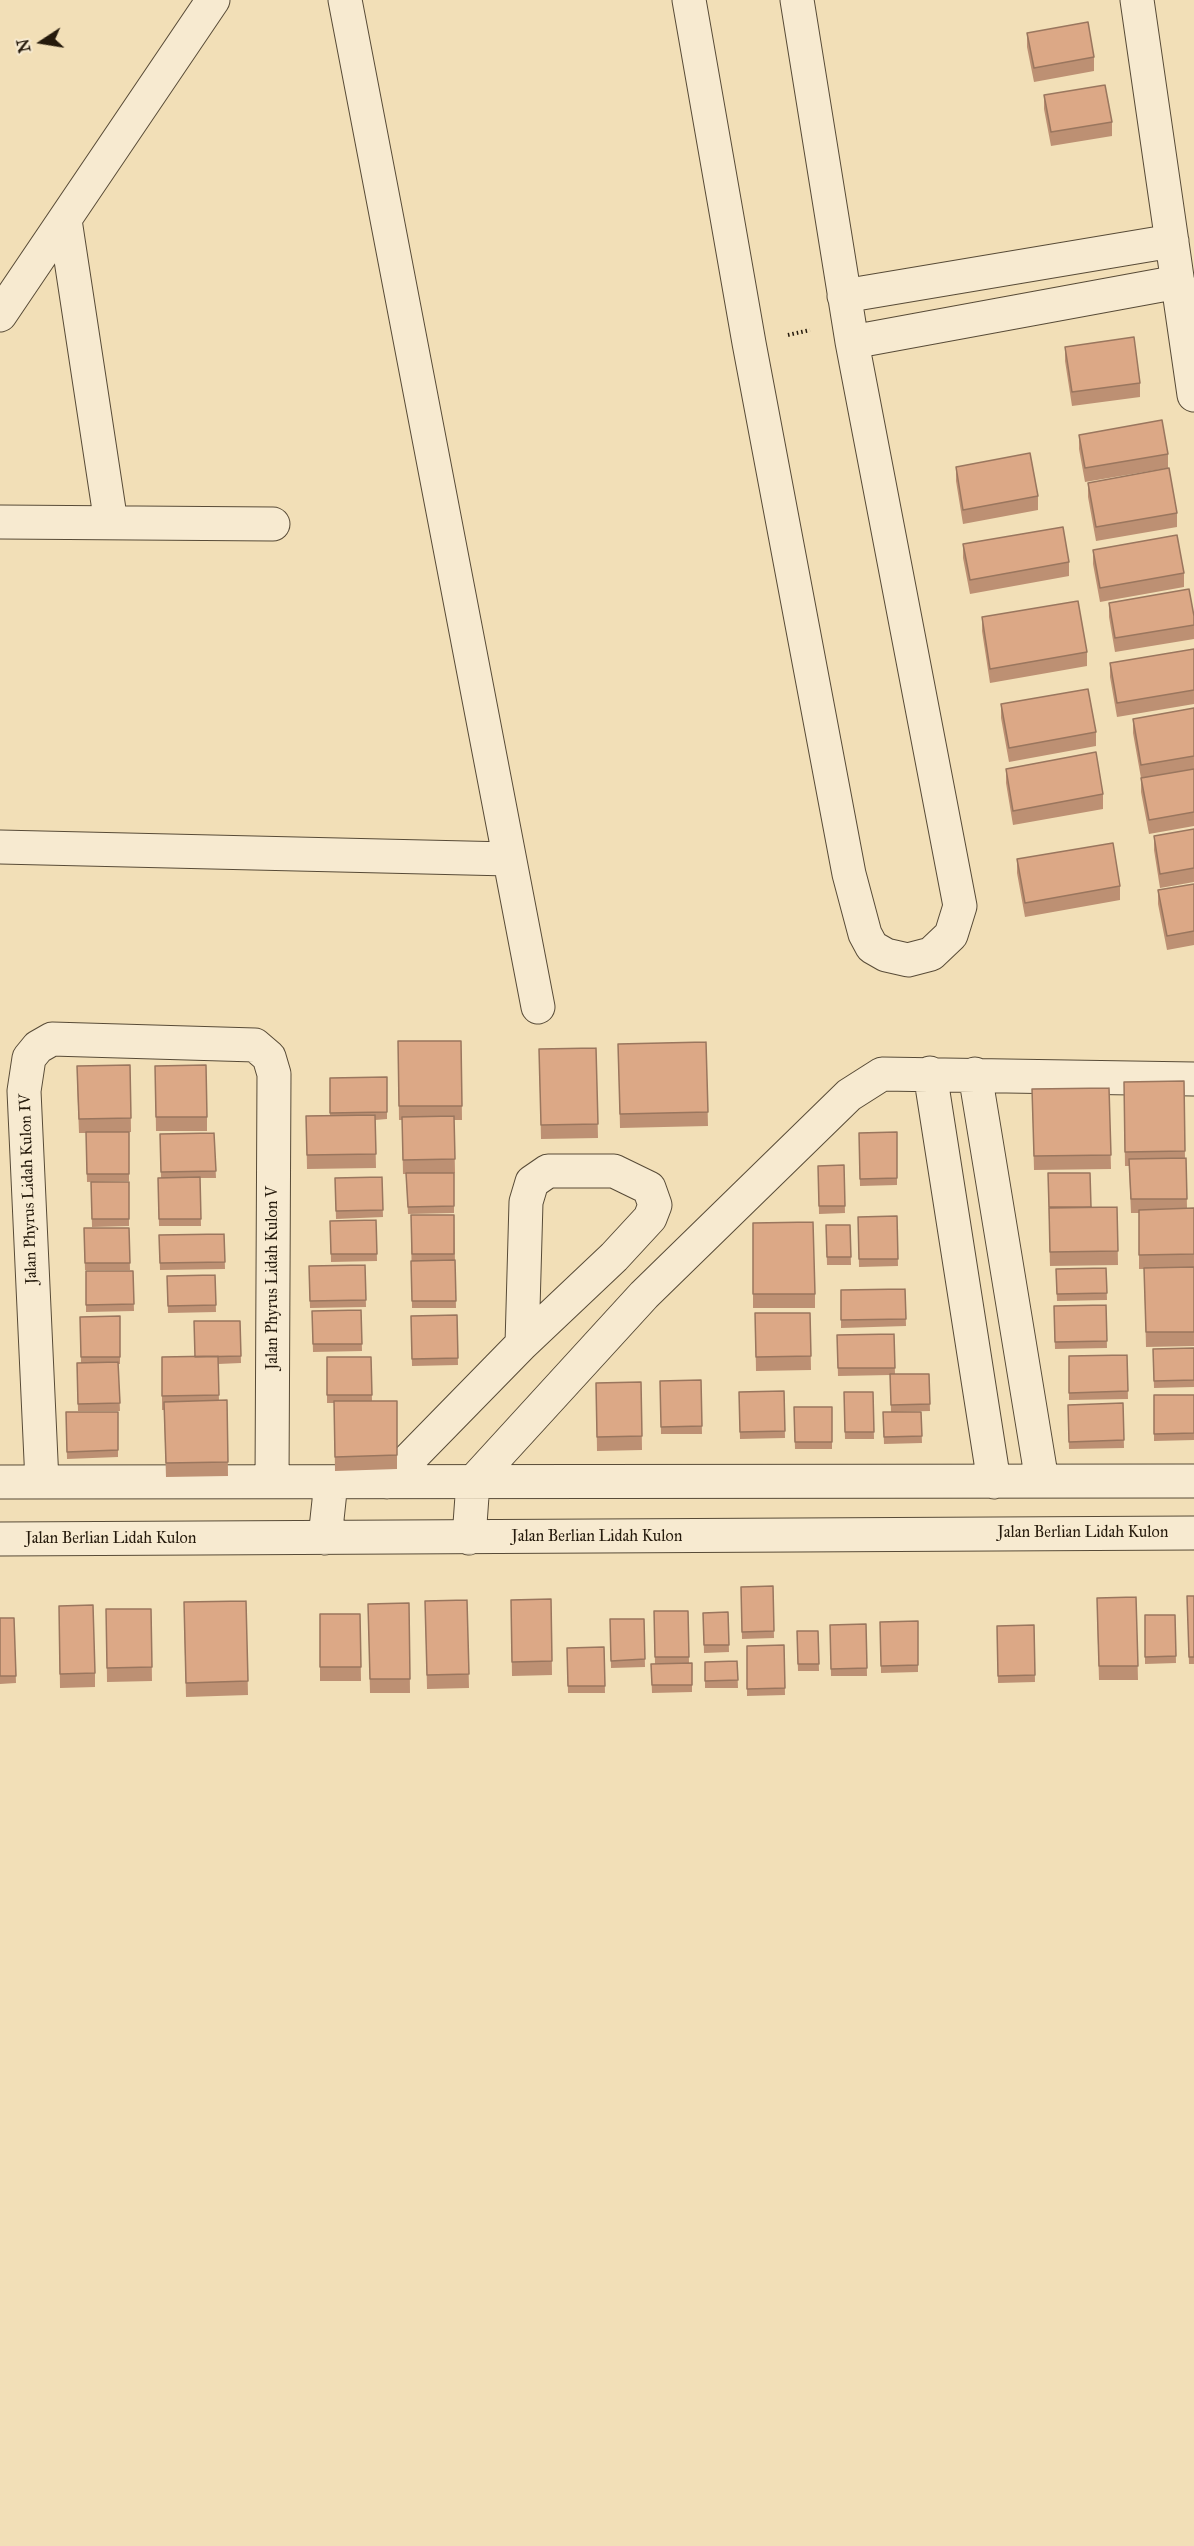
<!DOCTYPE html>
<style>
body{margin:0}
#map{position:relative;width:1194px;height:2546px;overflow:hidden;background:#f2dfb7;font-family:"IM FELL Great Primer",serif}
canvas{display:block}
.north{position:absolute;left:12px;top:12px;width:60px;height:60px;-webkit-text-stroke:4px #f7ead0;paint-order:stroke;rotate:258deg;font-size:16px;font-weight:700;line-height:24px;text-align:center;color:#251a0c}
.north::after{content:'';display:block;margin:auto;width:21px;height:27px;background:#251a0c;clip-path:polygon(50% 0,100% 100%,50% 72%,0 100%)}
</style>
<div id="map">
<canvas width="1194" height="2546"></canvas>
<div class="north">N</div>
</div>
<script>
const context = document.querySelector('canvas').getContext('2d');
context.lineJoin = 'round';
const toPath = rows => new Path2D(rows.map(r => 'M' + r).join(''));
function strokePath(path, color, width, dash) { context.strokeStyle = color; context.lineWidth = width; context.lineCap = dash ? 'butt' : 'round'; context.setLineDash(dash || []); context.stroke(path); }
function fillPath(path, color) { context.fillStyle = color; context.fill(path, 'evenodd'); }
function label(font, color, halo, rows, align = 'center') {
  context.font = font + ' "IM FELL Great Primer",serif'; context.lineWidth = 4.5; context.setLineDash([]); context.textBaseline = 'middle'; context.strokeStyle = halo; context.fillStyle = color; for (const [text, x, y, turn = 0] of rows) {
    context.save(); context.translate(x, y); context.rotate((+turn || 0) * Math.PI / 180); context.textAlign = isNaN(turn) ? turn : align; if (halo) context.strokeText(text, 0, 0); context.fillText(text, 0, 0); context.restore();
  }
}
const street = toPath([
 [345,0,538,1007],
 [689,0,749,343,849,874,865,934,872,947,886,955,908,960,931,954,951,935,960,906,852,342,797,0],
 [1137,0,1194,395],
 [65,220,111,523],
 [844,296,1172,241],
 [0,315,213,0],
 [852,342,1178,282],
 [0,522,273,524],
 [0,847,509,859],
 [930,1073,994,1482],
 [975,1074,1042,1481],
 [0,1482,1194,1481],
 [42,1482,24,1091,29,1058,38,1047,52,1039,255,1045,269,1057,274,1074,272,1482],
 [387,1482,522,1344,614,1257,650,1218,655,1205,649,1188,614,1171,548,1171,532,1182,526,1202,522,1344],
 [325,1538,331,1482],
 [469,1538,473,1482,644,1295,849,1095,882,1074,1194,1079],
 [0,1539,1194,1533]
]);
strokePath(street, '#584b37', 35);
strokePath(toPath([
 [788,335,810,330]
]), '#251a0c', 4, [1.5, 3]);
strokePath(street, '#f7ead0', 33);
fillPath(toPath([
 [1027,33,1094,57,1094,71,1034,82,1027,47],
 [1044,95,1112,122,1112,136,1051,146,1044,109],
 [1065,347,1140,383,1140,397,1072,406,1065,361],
 [1079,435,1168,454,1168,468,1085,482,1079,449],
 [956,467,1038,496,1038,510,963,524,956,481],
 [1088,483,1177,513,1177,527,1096,541,1088,497],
 [963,544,1069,562,1069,576,970,594,963,558],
 [1093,550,1184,573,1184,587,1100,602,1093,564],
 [1109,603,1194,616,1194,639,1115,652,1109,617],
 [982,617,1087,652,1087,666,990,683,982,631],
 [1194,649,1194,704,1117,717,1110,677,1110,663],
 [1001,704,1096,732,1096,746,1009,762,1001,718],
 [1194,708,1194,826,1149,834,1141,792,1141,778,1133,733,1133,719],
 [1006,769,1103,794,1103,809,1013,825,1006,783],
 [1194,829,1194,882,1160,888,1154,850,1154,836],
 [1017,859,1120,886,1120,900,1025,917,1017,873],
 [1194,884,1194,945,1167,950,1158,904,1158,890],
 [398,1041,461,1041,462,1120,454,1120,455,1173,454,1173,454,1213,408,1214,406,1174,403,1174,402,1120,399,1120],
 [706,1042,708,1126,620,1128,618,1044],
 [596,1048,598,1138,541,1139,539,1049],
 [130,1065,131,1132,129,1132,129,1181,87,1182,86,1133,79,1133,77,1080],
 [155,1066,207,1117,207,1131,156,1131],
 [387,1077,387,1119,375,1120,376,1168,307,1169,306,1116,330,1115,330,1078],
 [1184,1081,1185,1158,1186,1158,1187,1208,1194,1208,1194,1346,1146,1347,1144,1269,1139,1269,1139,1213,1131,1213,1129,1166,1125,1166,1124,1082],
 [1109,1088,1111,1169,1034,1170,1032,1089],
 [897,1132,897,1185,860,1186,859,1133],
 [214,1133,216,1178,200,1178,201,1226,159,1226,158,1178,161,1178,160,1134],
 [844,1165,845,1213,819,1214,818,1166],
 [1048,1173,1091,1207,1117,1207,1118,1265,1050,1266],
 [382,1177,383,1217,336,1219,335,1178],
 [91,1182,129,1182,129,1226,92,1227],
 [411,1215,454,1215,456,1308,412,1308],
 [897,1216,898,1266,859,1267,858,1217],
 [376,1220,377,1261,331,1262,330,1221],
 [753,1223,815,1294,815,1308,753,1308],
 [826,1225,850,1225,851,1265,827,1265],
 [84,1228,129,1228,130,1270,85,1270],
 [224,1234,225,1269,160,1270,159,1235],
 [365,1265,366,1307,310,1308,309,1266],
 [1106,1268,1107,1300,1057,1301,1056,1269],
 [86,1271,133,1271,134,1311,86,1312],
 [215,1275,216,1312,168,1313,167,1276],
 [905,1289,906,1326,841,1328,841,1290],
 [1106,1305,1107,1348,1055,1349,1054,1306],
 [361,1310,362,1351,313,1352,312,1311],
 [755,1313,810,1313,811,1370,756,1371],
 [457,1315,458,1365,412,1366,411,1316],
 [120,1316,120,1364,118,1364,120,1411,78,1411,77,1363,81,1363,80,1317],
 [240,1321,241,1363,218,1364,219,1401,227,1400,228,1476,166,1477,164,1410,162,1410,162,1357,195,1357],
 [894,1334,895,1374,929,1374,930,1411,891,1412,890,1375,838,1376,837,1335],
 [1194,1348,1194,1387,1154,1388,1153,1349],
 [1127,1355,1128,1399,1069,1400,1069,1356],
 [327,1357,371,1357,372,1401,397,1401,397,1469,335,1471,334,1403,327,1403],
 [701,1380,702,1434,661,1434,660,1381],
 [641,1382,642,1450,597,1451,596,1383],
 [784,1391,785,1438,740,1439,739,1392],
 [844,1392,873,1392,874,1439,845,1439],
 [1154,1395,1194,1395,1194,1440,1154,1441],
 [1123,1403,1124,1448,1069,1449,1068,1405],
 [794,1407,832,1407,832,1449,795,1449],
 [66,1412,118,1412,118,1457,67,1459],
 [883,1412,921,1412,922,1443,884,1444],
 [773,1586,774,1638,742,1639,741,1587],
 [1187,1596,1194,1596,1194,1664,1189,1664],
 [1136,1597,1138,1680,1099,1680,1097,1612],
 [551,1599,552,1675,512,1676,511,1600],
 [467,1600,469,1688,427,1689,425,1601],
 [246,1601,248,1695,186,1697,184,1616],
 [409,1603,410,1693,370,1693,368,1604],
 [106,1609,151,1609,152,1681,107,1682],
 [654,1611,688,1611,689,1663,692,1663,692,1692,652,1693,651,1664,655,1664],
 [728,1612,729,1652,704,1653,703,1613],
 [320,1614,360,1614,361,1681,320,1681],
 [1145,1615,1175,1615,1176,1663,1145,1664],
 [0,1618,14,1618,16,1683,0,1684],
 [610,1619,644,1619,645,1667,611,1668],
 [59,1620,95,1673,95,1687,60,1688],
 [918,1621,918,1672,881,1673,880,1622],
 [866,1624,867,1676,831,1676,830,1625],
 [1034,1625,1035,1682,998,1683,997,1626],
 [797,1631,818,1631,819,1671,798,1671],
 [784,1645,785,1695,747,1696,747,1646],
 [604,1647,605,1693,568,1693,567,1648],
 [737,1661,738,1688,705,1688,705,1662]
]), '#bd9073');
const building = toPath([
 [1088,22,1094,57,1034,68,1027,33,1088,22],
 [1105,85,1112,122,1051,132,1044,95,1105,85],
 [1134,337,1140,383,1072,392,1065,347,1134,337],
 [1162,420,1168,454,1085,468,1079,435,1162,420],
 [1030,453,1038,496,963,510,956,467,1030,453],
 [1169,468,1177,513,1096,527,1088,483,1169,468],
 [1063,527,1069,562,970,580,963,544,1063,527],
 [1177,535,1184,573,1100,588,1093,550,1177,535],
 [1189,589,1194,616,1194,625,1115,638,1109,603,1189,589],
 [1078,601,1087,652,990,669,982,617,1078,601],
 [1194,649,1194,690,1117,703,1110,663,1194,649],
 [1088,689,1096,732,1009,748,1001,704,1088,689],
 [1194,708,1194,756,1141,765,1133,719,1194,708],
 [1096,752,1103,794,1013,811,1006,769,1096,752],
 [1194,769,1194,812,1149,820,1141,778,1194,769],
 [1194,829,1194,868,1160,874,1154,836,1194,829],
 [1113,843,1120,886,1025,903,1017,859,1113,843],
 [1194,884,1194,931,1167,936,1158,890,1194,884],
 [398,1041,461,1041,462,1106,399,1106,398,1041],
 [706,1042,708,1112,620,1114,618,1044,706,1042],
 [596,1048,598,1124,541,1125,539,1049,596,1048],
 [130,1065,131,1118,79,1119,77,1066,130,1065],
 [206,1065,207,1117,156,1117,155,1066,206,1065],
 [387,1077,387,1112,330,1113,330,1078,387,1077],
 [1184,1081,1185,1151,1125,1152,1124,1082,1184,1081],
 [1109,1088,1111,1155,1034,1156,1032,1089,1109,1088],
 [375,1115,376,1154,307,1155,306,1116,375,1115],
 [454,1116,455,1159,403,1160,402,1117,454,1116],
 [86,1132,129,1132,129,1174,87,1174,86,1132],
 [897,1132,897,1178,860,1179,859,1133,897,1132],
 [214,1133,216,1171,161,1172,160,1134,214,1133],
 [1186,1158,1187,1199,1131,1199,1129,1159,1186,1158],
 [844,1165,845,1206,819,1206,818,1166,844,1165],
 [406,1173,454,1173,454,1206,408,1207,406,1173],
 [1048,1173,1090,1173,1091,1207,1049,1207,1048,1173],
 [200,1177,201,1219,159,1219,158,1178,200,1177],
 [382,1177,383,1210,336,1211,335,1178,382,1177],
 [91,1182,129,1182,129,1219,92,1219,91,1182],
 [1117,1207,1118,1251,1050,1252,1049,1208,1117,1207],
 [1194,1208,1194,1254,1139,1255,1139,1210,1194,1208],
 [411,1215,454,1215,454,1254,412,1254,411,1215],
 [897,1216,898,1259,859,1259,858,1217,897,1216],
 [376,1220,377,1254,331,1254,330,1221,376,1220],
 [813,1222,815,1294,753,1294,753,1223,813,1222],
 [826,1225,850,1225,851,1257,827,1257,826,1225],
 [84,1228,129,1228,130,1263,85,1263,84,1228],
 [224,1234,225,1262,160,1263,159,1235,224,1234],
 [455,1260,456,1301,412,1301,411,1261,455,1260],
 [365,1265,366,1300,310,1301,309,1266,365,1265],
 [1194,1267,1194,1332,1146,1332,1144,1268,1194,1267],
 [1106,1268,1107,1293,1057,1294,1056,1269,1106,1268],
 [86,1271,133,1271,134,1304,86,1305,86,1271],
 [215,1275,216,1305,168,1306,167,1276,215,1275],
 [905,1289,906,1319,841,1320,841,1290,905,1289],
 [1106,1305,1107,1341,1055,1342,1054,1306,1106,1305],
 [361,1310,362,1344,313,1344,312,1311,361,1310],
 [755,1313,810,1313,811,1356,756,1357,755,1313],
 [457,1315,458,1358,412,1359,411,1316,457,1315],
 [120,1316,120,1357,81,1357,80,1317,120,1316],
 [194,1321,240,1321,241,1356,195,1357,194,1321],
 [894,1334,895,1368,838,1368,837,1335,894,1334],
 [1194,1348,1194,1380,1154,1381,1153,1349,1194,1348],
 [1127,1355,1128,1391,1069,1393,1069,1356,1127,1355],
 [218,1356,219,1395,162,1396,162,1357,218,1356],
 [327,1357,371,1357,372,1395,327,1395,327,1357],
 [118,1362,120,1403,78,1404,77,1363,118,1362],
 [890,1374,929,1374,930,1404,891,1405,890,1374],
 [701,1380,702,1426,661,1427,660,1381,701,1380],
 [641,1382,642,1436,597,1437,596,1383,641,1382],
 [784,1391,785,1431,740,1432,739,1392,784,1391],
 [844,1392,873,1392,874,1432,845,1432,844,1392],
 [1154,1395,1194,1395,1194,1433,1154,1434,1154,1395],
 [227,1400,228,1462,166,1463,164,1402,227,1400],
 [334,1401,397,1401,397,1455,335,1457,334,1401],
 [1123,1403,1124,1440,1069,1442,1068,1405,1123,1403],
 [794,1407,832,1407,832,1442,795,1442,794,1407],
 [66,1412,118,1412,118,1450,67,1452,66,1412],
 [883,1412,921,1412,922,1436,884,1437,883,1412],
 [773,1586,774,1631,742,1632,741,1587,773,1586],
 [1187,1596,1194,1596,1194,1657,1189,1657,1187,1596],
 [1136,1597,1138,1666,1099,1666,1097,1598,1136,1597],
 [551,1599,552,1661,512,1662,511,1600,551,1599],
 [467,1600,469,1674,427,1675,425,1601,467,1600],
 [246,1601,248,1681,186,1683,184,1602,246,1601],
 [409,1603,410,1679,370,1679,368,1604,409,1603],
 [93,1605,95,1673,60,1674,59,1606,93,1605],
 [106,1609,151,1609,152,1667,107,1668,106,1609],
 [654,1611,688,1611,689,1657,655,1657,654,1611],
 [728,1612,729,1645,704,1645,703,1613,728,1612],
 [320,1614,360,1614,361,1667,320,1667,320,1614],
 [1145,1615,1175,1615,1176,1656,1145,1657,1145,1615],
 [0,1618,14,1618,16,1676,0,1676,0,1618],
 [610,1619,644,1619,645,1659,611,1661,610,1619],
 [918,1621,918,1665,881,1666,880,1622,918,1621],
 [866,1624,867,1668,831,1669,830,1625,866,1624],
 [1034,1625,1035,1675,998,1676,997,1626,1034,1625],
 [797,1631,818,1631,819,1664,798,1664,797,1631],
 [784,1645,785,1688,747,1689,747,1646,784,1645],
 [604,1647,605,1686,568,1686,567,1648,604,1647],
 [737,1661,738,1680,705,1681,705,1662,737,1661],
 [692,1663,692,1685,652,1685,651,1664,692,1663]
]);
fillPath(building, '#dca886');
strokePath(building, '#9a765e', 1.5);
label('16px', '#251a0c', '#f7ead0', [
 ["Jalan Phyrus Lidah Kulon IV",29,1189,-92],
 ["Jalan Phyrus Lidah Kulon V",273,1278,-90],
 ["Jalan Berlian Lidah Kulon",1083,1533],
 ["Jalan Berlian Lidah Kulon",597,1537],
 ["Jalan Berlian Lidah Kulon",111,1539]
]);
</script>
